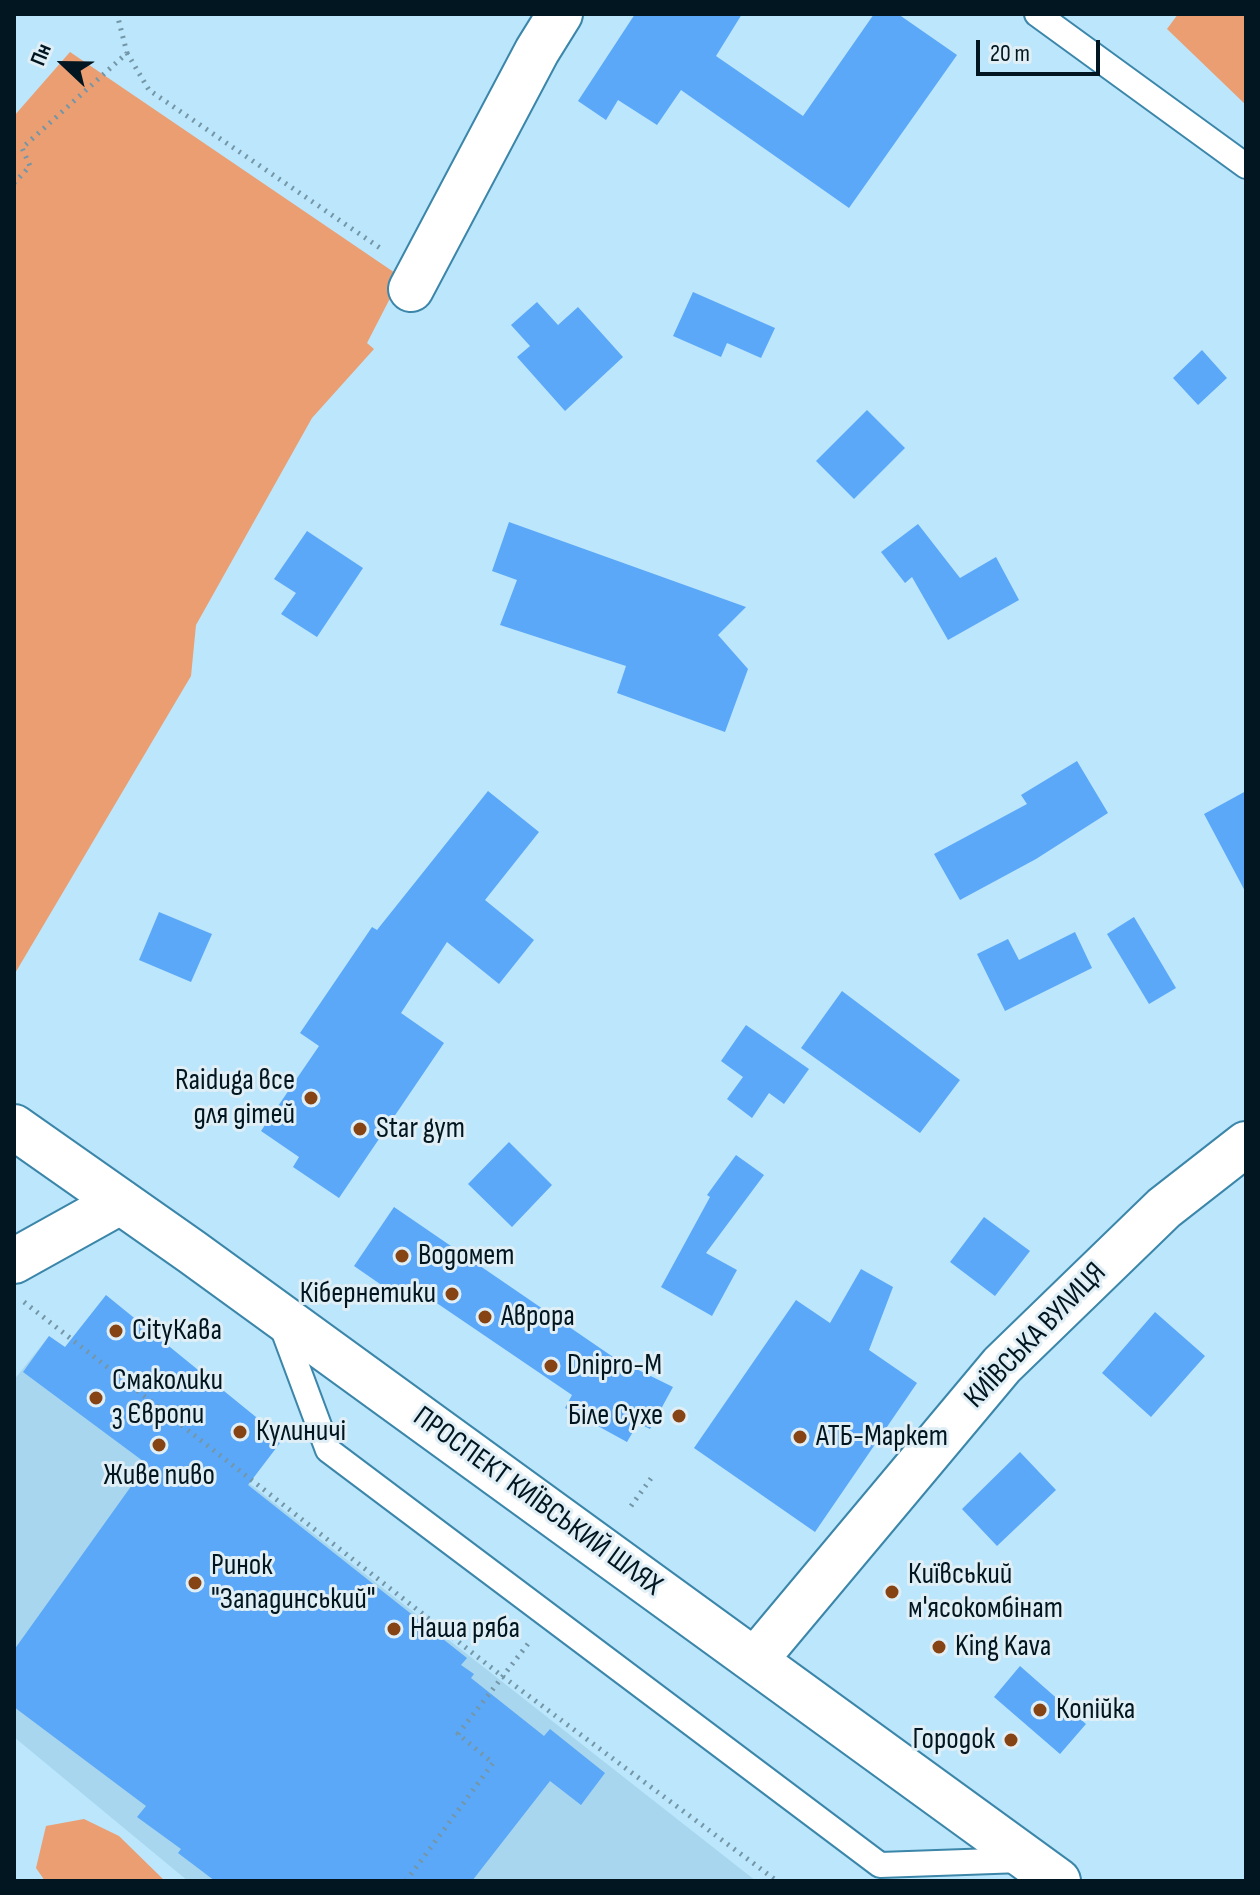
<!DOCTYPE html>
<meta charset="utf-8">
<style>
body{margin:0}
#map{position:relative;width:1260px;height:1895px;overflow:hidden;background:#bbe6fc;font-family:"Sofia Sans Condensed",sans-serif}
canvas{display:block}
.frame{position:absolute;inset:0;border:16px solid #011620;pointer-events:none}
.north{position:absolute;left:24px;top:24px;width:80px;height:80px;-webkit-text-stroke:6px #e0eef5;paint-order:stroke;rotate:292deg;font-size:22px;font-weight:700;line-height:32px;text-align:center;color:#011620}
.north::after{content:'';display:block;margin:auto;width:28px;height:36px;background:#011620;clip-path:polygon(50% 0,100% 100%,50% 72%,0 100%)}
.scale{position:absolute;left:976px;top:40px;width:124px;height:36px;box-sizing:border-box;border:4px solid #011620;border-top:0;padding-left:10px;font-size:24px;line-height:28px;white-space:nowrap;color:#011620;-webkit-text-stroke:6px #e0eef5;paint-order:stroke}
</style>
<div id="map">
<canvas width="1260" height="1895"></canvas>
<div class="frame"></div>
<div class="north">Пн</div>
<div class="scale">20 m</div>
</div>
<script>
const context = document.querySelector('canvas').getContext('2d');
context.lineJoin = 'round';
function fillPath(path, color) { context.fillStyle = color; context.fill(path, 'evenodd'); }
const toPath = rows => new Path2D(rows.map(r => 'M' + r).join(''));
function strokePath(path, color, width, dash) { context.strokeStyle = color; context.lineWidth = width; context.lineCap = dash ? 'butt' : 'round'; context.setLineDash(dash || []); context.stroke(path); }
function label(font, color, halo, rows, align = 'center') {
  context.font = font + ' "Sofia Sans Condensed",sans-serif'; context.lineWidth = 6; context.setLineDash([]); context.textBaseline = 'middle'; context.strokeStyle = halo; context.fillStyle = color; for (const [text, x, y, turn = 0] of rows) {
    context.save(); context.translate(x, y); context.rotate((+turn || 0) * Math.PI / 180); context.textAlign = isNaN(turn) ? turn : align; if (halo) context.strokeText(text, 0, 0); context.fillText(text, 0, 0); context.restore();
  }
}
fillPath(toPath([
 [49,1336,254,1487,756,1881,188,1881,14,1737,14,1380]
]), '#a7d6ee');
fillPath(toPath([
 [1178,14,1246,14,1246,105,1167,29],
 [70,52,401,277,367,343,374,349,312,418,196,625,191,676,14,975,14,116],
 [84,1819,119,1836,165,1881,45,1881,36,1868,46,1826]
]), '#ea9e71');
fillPath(toPath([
 [635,14,742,14,716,56,803,116,874,14,898,14,957,55,849,208,681,90,657,125,618,100,606,120,578,101],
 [693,292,775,328,761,358,727,343,721,357,673,336],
 [537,302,558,325,578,307,623,357,565,411,517,357,530,346,511,325],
 [1202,350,1227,378,1198,405,1173,378],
 [867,410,905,448,854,499,816,461],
 [509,522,746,607,718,635,748,669,725,732,617,693,626,666,500,625,517,580,492,571],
 [918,524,960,578,996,557,1019,600,948,640,912,577,905,583,881,552],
 [307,531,363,568,317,637,281,614,296,593,274,579],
 [1077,761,1108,813,1036,859,960,900,934,854,1027,804,1021,795],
 [488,791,539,832,485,900,534,940,499,984,447,942,401,1013,444,1043,339,1198,293,1167,299,1157,261,1131,319,1046,300,1033,372,927,377,930],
 [1246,791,1246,893,1204,814],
 [159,912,212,934,191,982,139,960],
 [1134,917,1176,988,1149,1004,1107,934],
 [1075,932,1092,968,1005,1011,977,954,1008,939,1019,960],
 [842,991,960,1080,920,1133,801,1048],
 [746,1025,809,1069,784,1104,769,1093,752,1118,727,1099,743,1077,721,1061],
 [509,1142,552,1185,512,1227,468,1184],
 [736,1155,764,1175,706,1253,737,1270,712,1316,661,1287,710,1197,707,1195],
 [394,1207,616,1359,673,1387,650,1429,638,1423,627,1442,565,1408,572,1395,419,1291,409,1304,354,1266],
 [984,1217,1030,1251,995,1296,950,1262],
 [861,1269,893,1287,869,1350,917,1383,815,1532,694,1448,796,1300,830,1323],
 [106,1295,283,1439,248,1485,467,1658,461,1665,474,1674,471,1678,544,1736,550,1729,605,1773,581,1805,550,1781,472,1881,215,1881,178,1853,181,1849,137,1817,146,1806,14,1707,14,1650,147,1464,23,1372,49,1336,65,1347],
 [1155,1312,1205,1356,1151,1417,1102,1373],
 [1020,1452,1056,1490,997,1546,962,1509],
 [1020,1666,1086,1724,1060,1754,994,1697]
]), '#5ba8f8');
const lane = toPath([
 [1037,14,1246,166],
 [280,1321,328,1450,880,1865,1022,1860]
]);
const street = toPath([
 [411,289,537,51,560,14],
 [14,1261,120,1202]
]);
const secondary = toPath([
 [14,1127,192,1252,1058,1881],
 [755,1660,1002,1365,1164,1208,1246,1144]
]);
strokePath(lane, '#3b86a9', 28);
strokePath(street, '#3b86a9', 48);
strokePath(secondary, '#3b86a9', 48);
strokePath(toPath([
 [127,53,149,90,383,250],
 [14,183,30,166,22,148,127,53,117,14],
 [24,1302,502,1676,777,1881],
 [631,1506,652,1477],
 [406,1881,493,1763,458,1734,531,1640]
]), '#7496a7', 5, [2, 6]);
strokePath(lane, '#fff', 24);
strokePath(street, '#fff', 44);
strokePath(secondary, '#fff', 44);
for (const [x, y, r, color] of [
 [311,1098,8,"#864314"],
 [360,1129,8,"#864314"],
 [402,1256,8,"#864314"],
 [452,1294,8,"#864314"],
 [485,1317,8,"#864314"],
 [116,1331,8,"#864314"],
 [551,1366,8,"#864314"],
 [96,1398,8,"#864314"],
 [679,1416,8,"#864314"],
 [240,1432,8,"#864314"],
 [800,1437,8,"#864314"],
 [159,1445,8,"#864314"],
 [195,1583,8,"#864314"],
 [892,1592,8,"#864314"],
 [394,1629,8,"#864314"],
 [939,1647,8,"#864314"],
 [1040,1710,8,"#864314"],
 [1011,1740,8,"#864314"]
]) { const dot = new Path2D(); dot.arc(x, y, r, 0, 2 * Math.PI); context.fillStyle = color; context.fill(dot); strokePath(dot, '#e0eef5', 3); }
label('30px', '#011620', '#e0eef5', [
 ["Raiduga все",295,1081,"right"],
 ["для дітей",295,1115,"right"],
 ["Star gym",376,1129],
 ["Водомет",418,1256],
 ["Кібернетики",436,1294,"right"],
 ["Аврора",501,1317],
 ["CityКава",132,1331],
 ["Dnipro-M",567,1366],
 ["Смаколики",112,1381],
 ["з Європи",112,1415],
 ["Біле Сухе",663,1416,"right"],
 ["Кулиничі",256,1432],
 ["АТБ-Маркет",816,1437],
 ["Живе пиво",159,1476,"center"],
 ["Ринок",211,1566],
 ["\"Западинський\"",211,1600],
 ["Київський",908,1575],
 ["м'ясокомбінат",908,1609],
 ["Наша ряба",410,1629],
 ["King Kava",955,1647],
 ["Копійка",1056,1710],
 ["Городок",995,1740,"right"]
], 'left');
label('30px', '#011620', '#e0eef5', [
 ["КИЇВСЬКА ВУЛИЦЯ",1036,1336,-46],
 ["ПРОСПЕКТ КИЇВСЬКИЙ ШЛЯХ",537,1502,36]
]);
</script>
